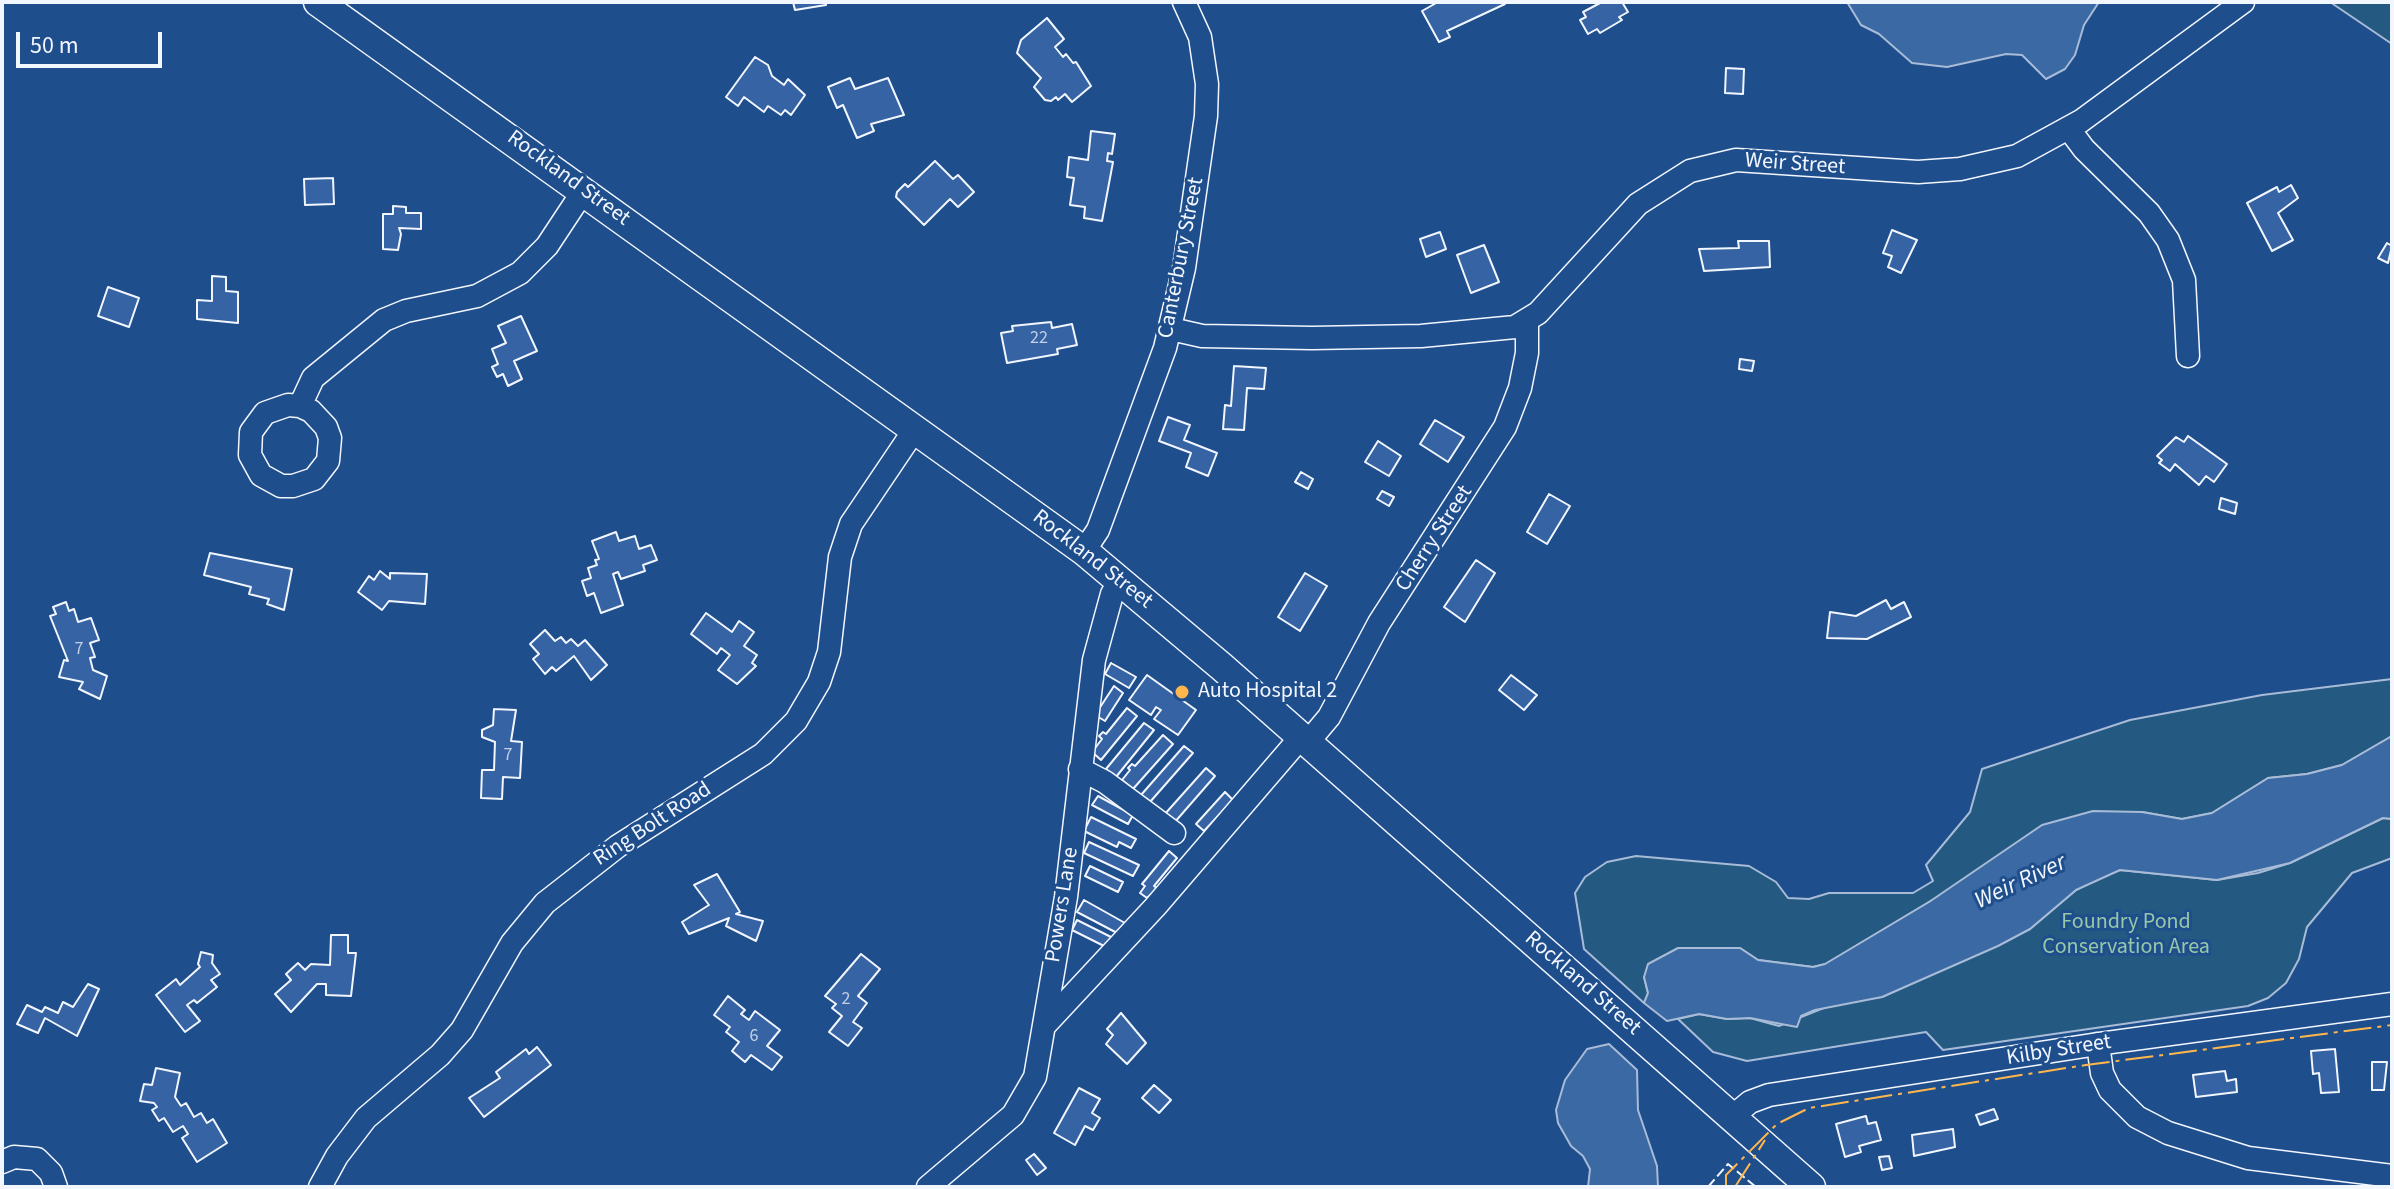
<!DOCTYPE html>
<style>
body{margin:0}
#map{position:relative;width:2394px;height:1189px;overflow:hidden;background:#1f4e8c;font-family:"Source Sans 3",sans-serif}
canvas{display:block}
.frame{position:absolute;inset:0;border:4px solid #f2f6ff;pointer-events:none}
.scale{position:absolute;left:16px;top:32px;width:146px;height:36px;box-sizing:border-box;border:4px solid #f2f6ff;border-top:0;padding-left:10px;font-size:24px;line-height:28px;white-space:nowrap;color:#f2f6ff;-webkit-text-stroke:6px #1f4e8c;paint-order:stroke}
</style>
<div id="map">
<canvas width="2394" height="1189"></canvas>
<div class="frame"></div>
<div class="scale">50 m</div>
</div>
<script>
const context = document.querySelector('canvas').getContext('2d');
context.lineJoin = 'round';
function fillPath(path, color) { context.fillStyle = color; context.fill(path, 'evenodd'); }
const toPath = rows => new Path2D(rows.map(r => 'M' + r).join(''));
function strokePath(path, color, width, dash) { context.strokeStyle = color; context.lineWidth = width; context.lineCap = dash ? 'butt' : 'round'; context.setLineDash(dash || []); context.stroke(path); }
function label(font, color, halo, rows, align = 'center') {
  context.font = font + ' "Source Sans 3",sans-serif'; context.lineWidth = 6; context.setLineDash([]); context.textBaseline = 'middle'; context.strokeStyle = halo; context.fillStyle = color; for (const [text, x, y, turn = 0] of rows) {
    context.save(); context.translate(x, y); context.rotate((+turn || 0) * Math.PI / 180); context.textAlign = isNaN(turn) ? turn : align; if (halo) context.strokeText(text, 0, 0); context.fillText(text, 0, 0); context.restore();
  }
}
const green = toPath([
 [2330,2,2392,2,2392,44,2330,2],
 [2392,679,2392,736,2342,765,2307,774,2268,778,2212,813,2182,819,2142,812,1929,902,1826,964,1813,967,1758,960,1740,948,1644,977,1648,993,1644,1003,1584,949,1575,893,1585,877,1607,862,1636,856,1749,866,1776,882,1788,898,1809,899,1829,893,1913,893,1933,881,1926,865,1970,812,1982,769,2130,720,2262,695,2392,679],
 [2383,818,2392,819,2392,858,2352,873,2307,927,2299,959,2286,983,2268,998,2248,1006,1943,1050,1926,1032,1747,1061,1713,1052,1678,1019,1699,1014,1727,1019,1750,1018,1779,1026,1836,1003,1882,997,2030,929,2076,890,2098,878,2120,870,2217,880,2258,873,2290,863,2383,818]
]);
fillPath(green, '#245a82');
strokePath(green, '#a8bbd7', 2);
const water = toPath([
 [1847,2,2099,2,2084,25,2075,55,2065,69,2046,79,2022,55,2006,54,1947,67,1912,63,1879,34,1861,25,1847,2],
 [2392,736,2392,819,2383,818,2290,863,2217,880,2120,870,2076,890,2030,929,1998,946,1882,997,1815,1010,1801,1016,1797,1027,1750,1018,1727,1019,1699,1014,1667,1021,1644,1003,1648,993,1644,977,1648,964,1678,948,1740,948,1758,960,1813,967,1825,964,1929,902,2042,825,2093,811,2142,812,2182,819,2212,813,2268,778,2307,774,2342,765,2392,736],
 [1609,1044,1637,1070,1638,1110,1657,1166,1658,1187,1588,1187,1590,1169,1583,1156,1571,1146,1558,1123,1556,1110,1565,1080,1587,1049,1609,1044]
]);
fillPath(water, '#3b69a3');
strokePath(water, '#a8bbd7', 2);
const building = toPath([
 [793,2,826,2,826,5,795,10,793,2],
 [1438,2,1504,2,1505,4,1447,31,1450,37,1439,42,1422,11,1438,2],
 [1602,2,1622,2,1628,12,1619,17,1622,20,1600,33,1597,29,1588,34,1580,20,1586,17,1583,12,1602,2],
 [1047,18,1064,39,1055,47,1063,57,1066,54,1073,63,1076,62,1091,86,1072,102,1065,94,1058,100,1056,97,1051,101,1045,100,1034,87,1041,78,1017,53,1021,40,1047,18],
 [755,57,768,65,772,76,784,85,788,79,805,95,791,115,785,110,781,115,768,106,764,112,744,97,738,106,726,97,755,57],
 [1726,68,1744,69,1743,94,1725,93,1726,68],
 [850,78,855,89,888,78,904,115,871,124,874,131,857,138,843,105,837,108,828,87,850,78],
 [1091,131,1115,134,1112,154,1108,153,1107,161,1113,162,1102,221,1084,218,1085,207,1070,205,1074,178,1067,177,1069,157,1088,160,1091,131],
 [935,161,953,179,958,175,974,192,958,207,950,199,924,225,896,197,897,192,905,184,908,187,935,161],
 [333,178,334,204,305,205,304,179,333,178],
 [2291,185,2298,198,2278,213,2293,240,2272,251,2247,203,2277,187,2279,192,2291,185],
 [393,206,406,207,406,213,421,213,421,229,399,228,401,234,398,250,383,249,383,214,393,214,393,206],
 [1892,230,1917,240,1901,273,1888,267,1892,256,1883,253,1892,230],
 [1440,232,1446,249,1426,257,1420,239,1440,232],
 [1738,241,1769,241,1770,267,1704,271,1699,249,1739,248,1738,241],
 [2387,243,2392,246,2388,263,2378,258,2387,243],
 [1484,245,1499,282,1471,293,1457,255,1484,245],
 [212,276,226,277,226,291,238,292,238,323,197,319,197,300,212,301,212,276],
 [108,287,139,298,129,327,98,316,108,287],
 [521,316,537,351,514,361,522,379,508,386,503,374,497,377,492,367,498,364,492,349,506,343,498,326,521,316],
 [1051,322,1052,328,1072,324,1077,345,1057,349,1058,354,1007,363,1001,333,1013,331,1012,326,1051,322],
 [1740,359,1754,361,1752,371,1739,369,1740,359],
 [1234,366,1266,368,1264,389,1247,388,1244,430,1223,429,1225,405,1231,406,1234,366],
 [1168,417,1190,425,1184,440,1217,453,1208,476,1186,467,1191,453,1159,441,1168,417],
 [1435,420,1464,437,1448,462,1420,444,1435,420],
 [2188,436,2227,464,2214,482,2206,476,2199,485,2175,464,2170,471,2159,463,2162,460,2157,456,2176,437,2184,442,2188,436],
 [1378,441,1401,456,1389,476,1365,462,1378,441],
 [1301,472,1313,479,1308,489,1295,482,1301,472],
 [1382,491,1394,497,1389,506,1377,499,1382,491],
 [1549,494,1570,506,1547,544,1527,532,1549,494],
 [2221,498,2237,503,2235,514,2219,509,2221,498],
 [616,532,619,541,635,536,639,549,651,545,657,560,643,565,645,571,621,579,618,572,613,574,623,605,601,613,594,593,587,596,582,581,591,578,588,568,597,565,595,560,599,559,592,541,616,532],
 [210,553,292,569,284,610,267,604,269,599,249,594,251,587,204,575,210,553],
 [1476,560,1495,573,1465,622,1444,607,1476,560],
 [380,571,390,579,390,573,427,574,425,604,389,601,382,610,358,592,369,576,374,580,380,571],
 [1305,573,1327,586,1300,631,1278,617,1305,573],
 [1886,600,1891,609,1904,602,1911,617,1867,639,1827,638,1830,612,1856,616,1886,600],
 [66,602,69,611,74,609,78,622,91,618,99,640,90,643,95,657,90,658,93,670,107,676,100,699,79,689,83,682,59,677,64,660,68,661,50,616,56,614,53,607,66,602],
 [706,613,732,632,739,621,754,632,744,646,757,655,752,663,756,666,737,684,718,670,730,655,721,648,717,654,691,634,706,613],
 [545,630,555,641,561,637,566,643,571,639,578,646,585,640,607,665,591,680,574,656,556,671,552,667,545,674,533,659,539,654,530,644,545,630],
 [1111,663,1136,677,1129,688,1105,674,1111,663],
 [1147,675,1196,710,1178,735,1154,719,1161,710,1156,707,1151,715,1129,700,1147,675],
 [1511,675,1537,695,1524,710,1499,690,1511,675],
 [1114,686,1123,693,1105,721,1095,715,1114,686],
 [1127,708,1137,716,1101,760,1092,752,1102,739,1099,736,1103,732,1106,734,1127,708],
 [494,709,516,710,511,741,522,742,520,778,503,777,502,799,481,798,482,770,494,770,495,742,482,737,482,730,493,725,494,709],
 [1144,723,1154,730,1116,777,1106,769,1144,723],
 [1163,735,1173,744,1133,789,1122,780,1130,770,1128,768,1132,764,1135,766,1163,735],
 [1184,746,1193,753,1150,802,1141,795,1184,746],
 [1206,768,1215,776,1174,823,1164,815,1206,768],
 [1225,792,1233,800,1204,831,1196,824,1225,792],
 [1098,796,1133,815,1128,824,1092,805,1098,796],
 [1091,817,1136,839,1131,848,1119,842,1117,847,1084,831,1091,817],
 [1089,842,1139,865,1133,876,1084,853,1089,842],
 [1169,851,1177,858,1154,886,1158,889,1147,898,1140,893,1145,886,1142,884,1169,851],
 [1090,866,1123,882,1118,892,1085,876,1090,866],
 [717,874,740,912,736,914,763,921,756,941,726,926,729,918,689,934,682,922,709,905,694,885,717,874],
 [1084,900,1125,923,1119,934,1077,912,1084,900],
 [1077,920,1111,937,1106,947,1072,930,1077,920],
 [331,935,348,935,348,953,356,953,351,996,326,995,326,984,317,984,291,1012,275,994,291,980,286,974,298,963,305,970,311,964,330,965,331,935],
 [201,952,213,955,212,963,220,974,211,980,217,987,197,1003,194,1000,187,1005,200,1021,185,1032,156,995,176,979,180,985,200,967,198,964,201,952],
 [861,954,880,969,858,996,867,1003,853,1022,862,1028,848,1046,829,1032,842,1016,832,1008,836,1004,825,996,861,954],
 [88,984,99,989,77,1036,45,1018,38,1033,17,1024,27,1005,42,1012,45,1007,58,1013,63,1002,73,1007,88,984],
 [728,996,745,1010,741,1014,749,1020,755,1011,780,1030,767,1046,782,1057,772,1070,751,1055,745,1062,732,1051,739,1042,726,1032,730,1027,714,1015,728,996],
 [1121,1013,1146,1043,1127,1064,1106,1044,1113,1035,1107,1029,1121,1013],
 [537,1047,551,1065,484,1117,469,1098,500,1078,496,1072,526,1049,529,1054,537,1047],
 [2335,1049,2339,1092,2321,1093,2319,1073,2313,1074,2311,1051,2335,1049],
 [2372,1062,2387,1062,2384,1090,2372,1090,2372,1062],
 [156,1068,180,1073,175,1097,181,1106,186,1103,194,1117,201,1113,207,1123,213,1119,227,1143,197,1162,182,1138,188,1134,183,1126,173,1132,164,1118,159,1121,152,1110,157,1107,154,1103,140,1101,144,1084,152,1085,156,1068],
 [2225,1071,2227,1081,2236,1079,2237,1092,2196,1097,2193,1075,2225,1071],
 [1154,1085,1171,1100,1159,1113,1142,1098,1154,1085],
 [1079,1088,1100,1099,1092,1113,1100,1118,1093,1130,1085,1126,1075,1145,1054,1133,1079,1088],
 [1994,1109,1998,1119,1980,1125,1976,1115,1994,1109],
 [1866,1116,1868,1124,1876,1122,1881,1140,1859,1146,1861,1152,1845,1157,1836,1124,1866,1116],
 [1953,1129,1955,1147,1914,1156,1912,1135,1953,1129],
 [1034,1154,1046,1168,1037,1175,1026,1160,1034,1154],
 [1889,1156,1892,1168,1882,1170,1879,1157,1889,1156]
]);
fillPath(building, '#3563a3');
strokePath(building, '#f2f6ff', 2);
const minor = toPath([
 [2069,129,2084,149,2149,213,2168,240,2184,280,2188,356],
 [1171,329,1202,336,1312,338,1421,336,1515,327,1538,313,1638,204,1690,171,1736,160,1918,172,1960,169,2017,156,2081,121,2243,2],
 [300,406,311,411,326,427,330,438,328,461,314,479,293,486,281,486,261,475,250,455,251,432,265,413,288,405,300,406,313,378,384,320,406,311,477,296,520,273,547,246,584,190],
 [1084,551,1098,530,1165,348,1184,268,1206,116,1207,84,1200,37,1184,2],
 [1308,742,1329,717,1379,623,1505,427,1520,388,1527,353,1527,322],
 [1080,769,1105,782,1174,833],
 [1045,1025,1155,907,1301,737],
 [2098,1044,2102,1073,2110,1090,2137,1117,2168,1133,2248,1158,2392,1176],
 [1732,1117,1750,1102,1769,1095,2098,1044,2392,1004],
 [2,1162,14,1157,37,1159,51,1173,56,1187],
 [320,1187,337,1156,366,1118,440,1055,462,1030,512,943,545,903,618,846,763,754,796,721,819,682,829,652,840,557,851,524,915,429],
 [928,1187,1013,1115,1035,1077,1066,897,1094,660,1112,594,1120,581]
]);
const major = toPath([
 [318,2,1084,551,1222,667,1811,1187]
]);
strokePath(minor, '#f2f6ff', 25);
strokePath(major, '#f2f6ff', 31);
strokePath(minor, '#1f4e8c', 22);
strokePath(major, '#1f4e8c', 28);
strokePath(toPath([
 [1708,1187,1728,1164,1756,1187]
]), '#f2f6ff', 2, [10, 4]);
strokePath(toPath([
 [1726,1187,1726,1175,1777,1124,1809,1108,2086,1065,2392,1025],
 [1735,1187,1765,1140]
]), '#ffb74d', 2, [28, 6, 4, 6]);
for (const [x, y, r, color] of [
 [1182,692,8,"#ffb74d"]
]) { const dot = new Path2D(); dot.arc(x, y, r, 0, 2 * Math.PI); context.fillStyle = color; context.fill(dot); strokePath(dot, '#1f4e8c', 3); }
label('18px', '#c3d1e8', null, [
 ["22",1039,339],
 ["7",79,650],
 ["7",508,756],
 ["2",846,1000],
 ["6",754,1037]
]);
label('22px', '#f2f6ff', '#1f4e8c', [
 ["Weir Street",1795,165,4],
 ["Rockland Street",568,179,36],
 ["Canterbury Street",1182,258,-79],
 ["Cherry Street",1435,539,-57],
 ["Rockland Street",1092,560,38],
 ["Ring Bolt Road",653,825,-33],
 ["Powers Lane",1063,905,-81],
 ["Rockland Street",1582,984,41],
 ["Kilby Street",2059,1051,-9]
]);
label('22px', '#f2f6ff', '#1f4e8c', [
 ["Auto Hospital 2",1198,692]
], 'left');
label('22px', '#97c8a6', '#1f4e8c', [
 ["Foundry Pond",2126,923],
 ["Conservation Area",2126,948]
]);
label('italic 24px', '#f2f6ff', '#1f4e8c', [
 ["Weir River",2021,883,-25]
]);
</script>
